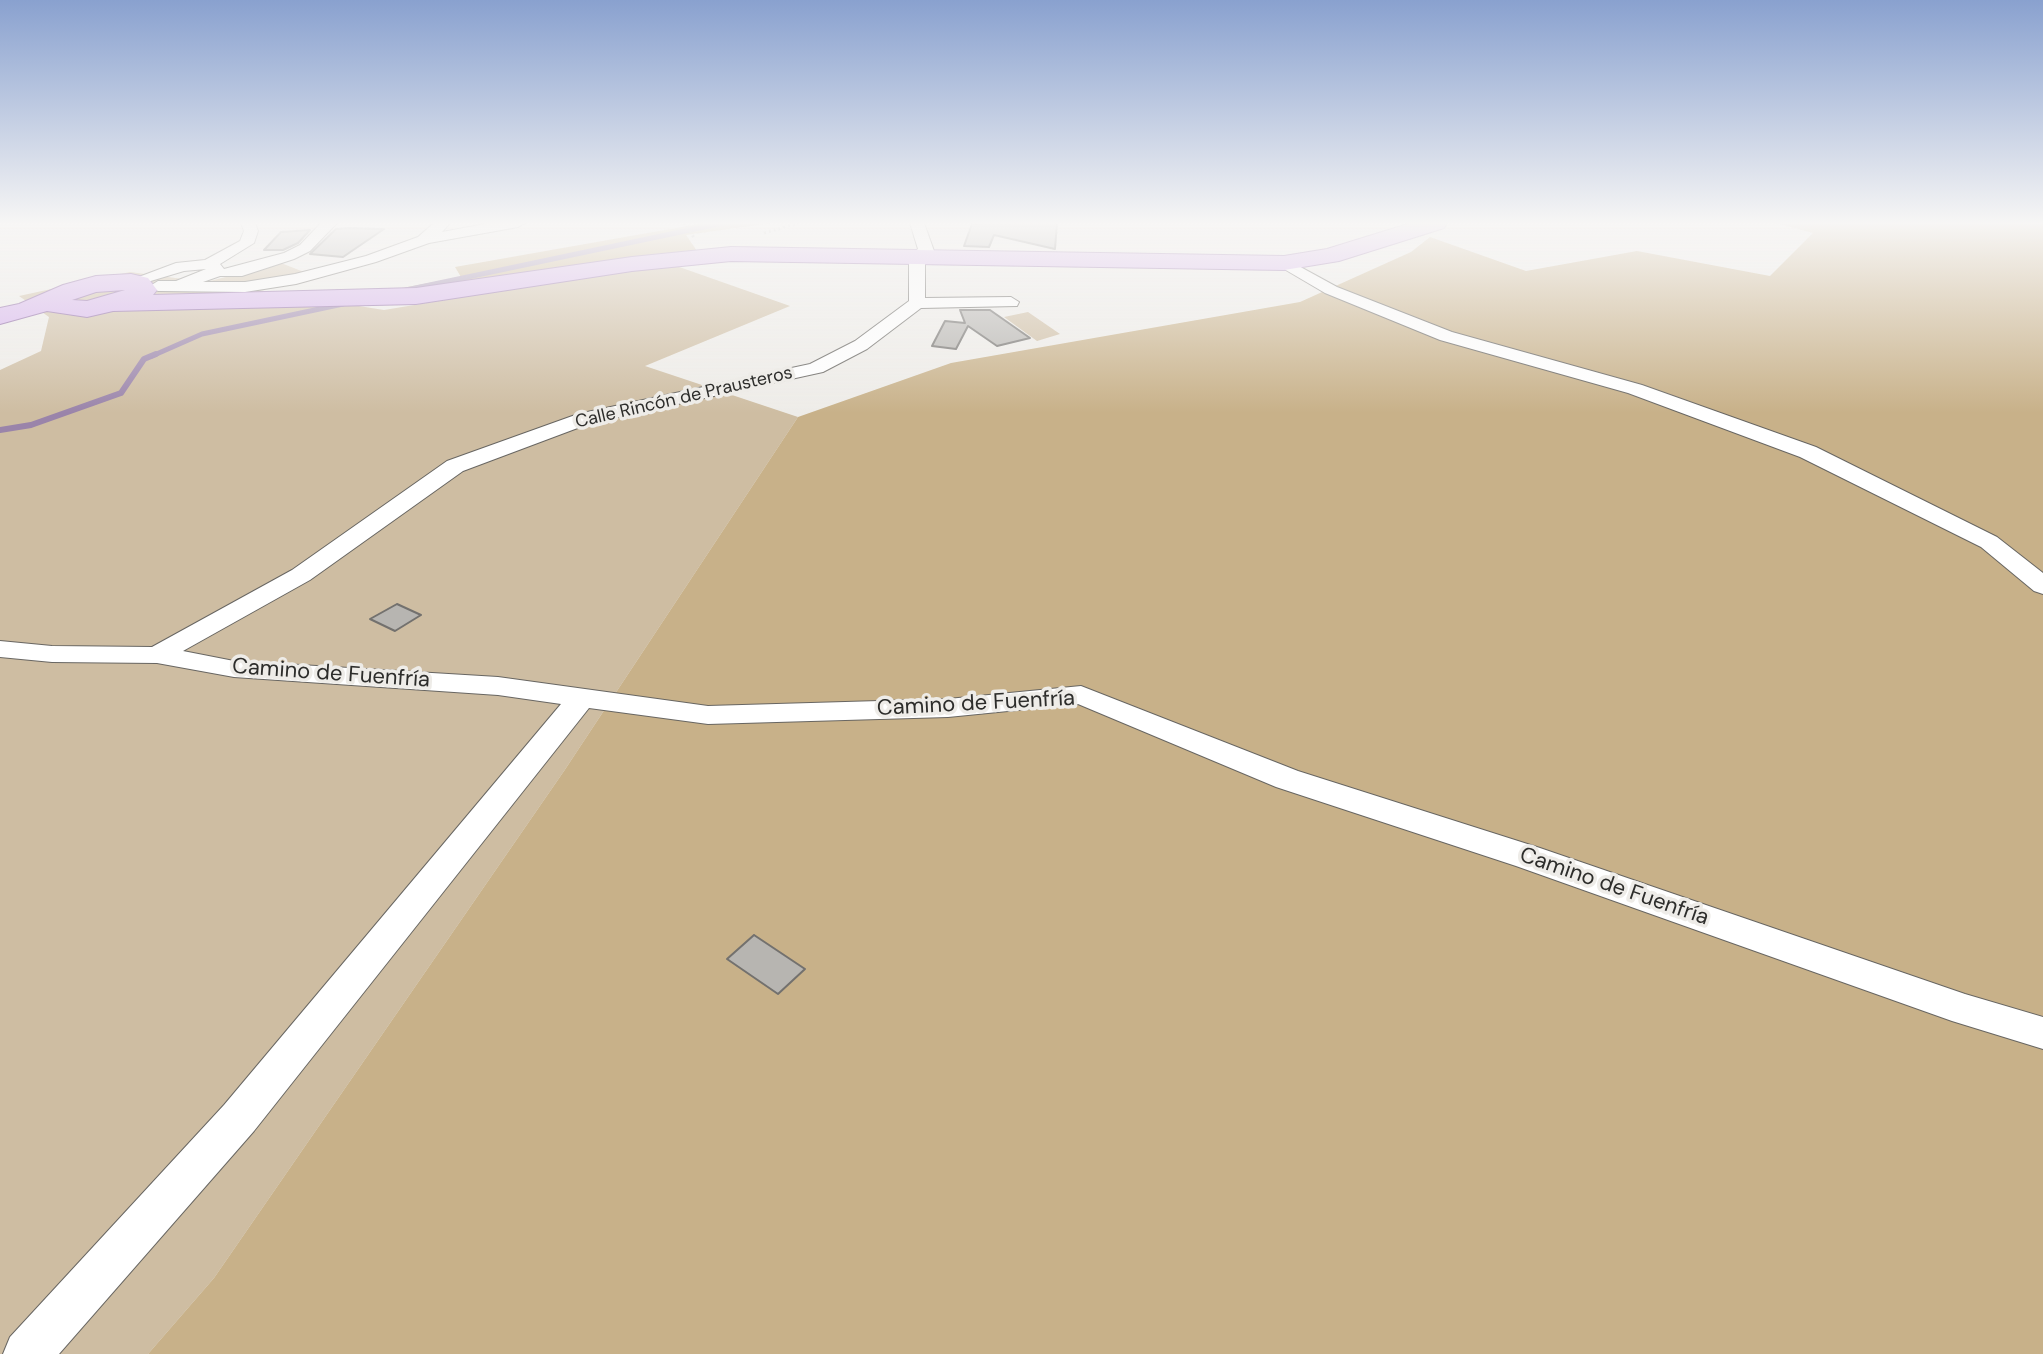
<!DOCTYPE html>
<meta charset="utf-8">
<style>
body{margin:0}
canvas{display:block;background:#eeece8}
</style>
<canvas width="2043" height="1354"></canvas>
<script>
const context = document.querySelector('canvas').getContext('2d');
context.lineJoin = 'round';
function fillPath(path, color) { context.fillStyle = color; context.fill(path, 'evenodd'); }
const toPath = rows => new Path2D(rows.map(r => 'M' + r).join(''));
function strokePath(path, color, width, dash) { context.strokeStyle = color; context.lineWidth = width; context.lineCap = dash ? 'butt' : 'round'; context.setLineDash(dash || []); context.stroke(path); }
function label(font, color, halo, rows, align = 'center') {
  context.font = font + ' "DM Sans",sans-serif'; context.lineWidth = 7; context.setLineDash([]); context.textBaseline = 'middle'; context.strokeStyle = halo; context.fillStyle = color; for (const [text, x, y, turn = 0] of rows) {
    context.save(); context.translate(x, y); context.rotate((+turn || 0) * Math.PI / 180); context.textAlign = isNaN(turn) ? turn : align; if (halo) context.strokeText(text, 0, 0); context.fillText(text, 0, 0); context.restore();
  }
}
fillPath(toPath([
 [281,263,309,274,233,286,384,310,668,263,790,306,645,366,798,417,564,771,214,1278,148,1354,0,1354,0,370,41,351,49,317,19,296,130,272,206,282],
 [1028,312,1060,334,1037,341,1004,317]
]), '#cebda2');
fillPath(toPath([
 [704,223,772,223,686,235,697,251,436,290,375,293,461,277,455,267],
 [1775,223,2043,223,2043,1354,148,1354,214,1278,564,771,798,417,951,363,1300,302,1411,252,1430,237,1526,271,1637,251,1770,276,1813,233]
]), '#c8b189');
strokePath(toPath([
 [406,290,723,223],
 [152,356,202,334,343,304]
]), '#9a84aa', 5);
strokePath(toPath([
 [0,430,31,425,121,393,144,359,156,354]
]), '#9a84aa', 6);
const building = toPath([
 [1057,223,1055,249,994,235,989,247,964,246,972,224,1057,223],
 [336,229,348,228,384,229,343,257,310,254,336,229],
 [310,230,298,243,283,250,264,250,281,232,310,230],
 [960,310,990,310,1030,338,997,346,968,326,956,349,932,346,945,321,965,323,960,310],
 [397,604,421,615,395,631,370,619,397,604],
 [754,935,805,969,778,994,727,959,754,935]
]);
fillPath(building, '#b7b5b1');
strokePath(building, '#73716e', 2);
const street = toPath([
 [241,223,255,223,258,231,254,243,220,264,224,269,284,253,300,245,321,223,337,223,310,251,294,259,242,276,220,276,203,282,245,282,295,274,366,256,418,237,434,223,450,223,442,232,490,223,525,223,518,227,429,243,376,262,296,284,245,292,158,291,150,286,158,281,176,281,206,269,184,271,144,283,136,278,176,263,205,260,240,241,244,231,241,223],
 [910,223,924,223,934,251,925,258,925,298,1011,297,1019,302,1017,306,921,308,867,349,823,372,591,423,463,471,310,580,183,651,234,661,498,677,708,706,948,699,1081,686,1298,771,1540,848,1965,994,2043,1017,2043,1049,1952,1021,1516,866,1276,787,1078,704,948,717,708,724,589,708,254,1131,59,1354,3,1354,10,1337,224,1105,561,704,498,695,234,677,157,663,52,662,0,657,0,641,52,646,152,647,292,570,447,461,578,414,810,364,855,341,909,301,909,256,918,249,910,223],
 [1284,258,1337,287,1452,332,1642,385,1816,447,1997,537,2043,573,2043,594,2034,591,1981,547,1800,457,1628,393,1440,340,1325,293,1279,266,1279,260,1284,258]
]);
const primary = toPath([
 [1411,223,1447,223,1444,228,1339,261,1284,270,731,261,632,271,416,304,113,311,87,317,47,311,0,324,0,308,19,304,63,285,96,276,131,274,148,278,157,290,153,295,416,288,632,257,731,247,1284,256,1327,249,1411,223],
 [125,290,87,301,72,300,96,292,125,290]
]);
strokePath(street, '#686662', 2);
strokePath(primary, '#8962a1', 2);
strokePath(toPath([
 [684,223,695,239],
 [764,233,799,223]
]), '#a8a7a3', 3, [2, 3]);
fillPath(street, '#fff');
fillPath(primary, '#d6b2ed');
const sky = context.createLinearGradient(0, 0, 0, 413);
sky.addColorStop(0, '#89a1cf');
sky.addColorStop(0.54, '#f7f6f5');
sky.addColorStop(1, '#f7f6f500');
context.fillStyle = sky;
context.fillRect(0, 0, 2043, 413);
label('18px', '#2d2d2b', '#eeece8', [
 ["Calle Rincón de Prausteros",684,398,-13]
]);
label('22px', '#2d2d2b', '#eeece8', [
 ["Camino de Fuenfría",331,674,4],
 ["Camino de Fuenfría",976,704,-3],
 ["Camino de Fuenfría",1614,887,19]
]);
</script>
